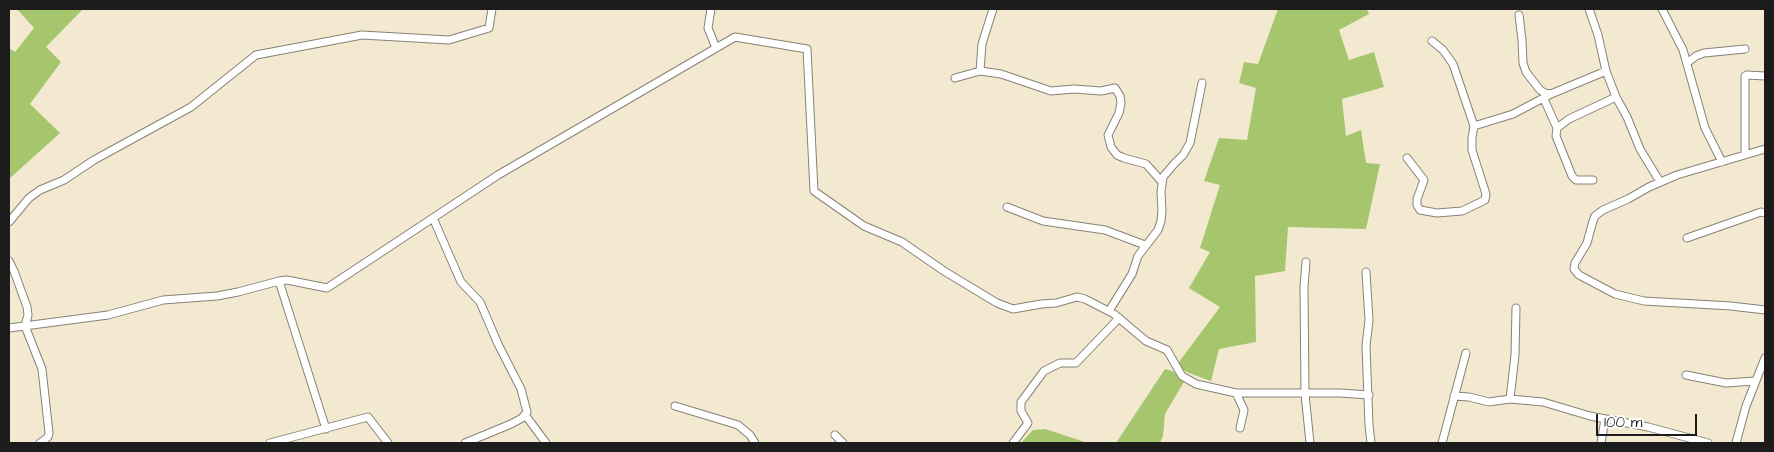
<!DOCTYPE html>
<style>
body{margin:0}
#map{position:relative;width:1774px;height:452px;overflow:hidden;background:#f3e9d1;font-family:"Architects Daughter",sans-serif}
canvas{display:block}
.frame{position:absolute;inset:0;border:10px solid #1c1c1c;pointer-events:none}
.scale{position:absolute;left:1596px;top:414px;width:101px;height:22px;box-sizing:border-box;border:2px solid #1c1c1c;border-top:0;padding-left:6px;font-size:15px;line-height:18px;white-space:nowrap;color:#1c1c1c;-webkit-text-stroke:4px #fff;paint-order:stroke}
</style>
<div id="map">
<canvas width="1774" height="452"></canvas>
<div class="frame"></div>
<div class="scale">100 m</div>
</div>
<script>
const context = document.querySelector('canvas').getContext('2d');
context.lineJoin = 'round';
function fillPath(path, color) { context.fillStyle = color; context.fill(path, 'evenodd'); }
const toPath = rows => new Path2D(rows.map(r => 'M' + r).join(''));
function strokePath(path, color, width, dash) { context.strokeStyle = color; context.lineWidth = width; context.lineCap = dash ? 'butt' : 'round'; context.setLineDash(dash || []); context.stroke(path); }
fillPath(toPath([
 [17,9,83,9,46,47,61,62,30,104,60,133,9,179,9,48,15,52,34,28],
 [1278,9,1367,9,1369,14,1339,30,1349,60,1374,52,1384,87,1342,99,1346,136,1361,130,1366,163,1380,164,1366,229,1288,227,1285,271,1255,276,1256,342,1219,349,1211,381,1189,373,1176,366,1220,307,1189,288,1210,252,1200,248,1220,185,1204,181,1219,138,1247,140,1256,88,1239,83,1244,62,1258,64],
 [1165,369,1172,371,1185,380,1165,414,1163,436,1160,443,1116,443],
 [1045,429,1088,443,1021,443,1033,430]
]), '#a6c66e');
const street = toPath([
 [711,9,708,28,716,48],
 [1589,9,1598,35,1606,71,1616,97,1627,117,1640,149,1660,182],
 [1662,9,1683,50,1705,128,1722,162],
 [1519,15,1522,40,1523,63,1526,72,1540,90,1545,93,1551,94],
 [1687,63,1696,56,1704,53,1745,49],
 [980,71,982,44,993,9],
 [955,78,980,71,1001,74,1051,91,1074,89,1101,91,1115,88,1120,96,1121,103,1119,113,1108,135,1111,147,1117,155,1124,158,1146,164,1162,182],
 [1544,99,1557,128,1556,136,1572,176,1576,180,1593,180],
 [1474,126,1513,114,1551,94,1606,71],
 [1557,128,1569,119,1616,97],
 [1765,149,1677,175,1649,187,1628,199,1603,210,1595,216,1593,221,1587,243,1575,263,1574,269,1579,275,1615,294,1644,301,1731,306,1765,310],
 [1745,155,1745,76,1747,75,1765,76],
 [1407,158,1424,180,1417,199,1417,205,1420,210,1437,213,1462,211,1485,200,1486,194,1472,150,1472,138,1474,126,1453,64,1443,50,1432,41],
 [1007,207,1043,221,1105,230,1145,245],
 [433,218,461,282,480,302,498,344,521,389,527,412,522,418,511,424,465,443],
 [9,222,29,198,40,190,64,180,94,160,191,107,256,55,362,35,449,40,489,28,492,9],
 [1687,238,1761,212,1765,213],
 [9,261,14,271,27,307,28,315,25,326,42,369,49,433,48,437,40,443],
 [1306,262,1304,287,1305,394,1310,443],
 [1366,272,1369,320,1366,346,1369,425,1371,443],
 [279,281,326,429],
 [1109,311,1132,274,1138,256,1158,230,1161,221,1162,211,1161,192,1163,177,1174,164,1183,155,1190,143,1202,83],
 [9,328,108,315,163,300,217,296,238,292,279,281,287,280,327,288,498,175,735,37,807,49,814,191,864,226,902,242,944,271,997,303,1013,309,1041,304,1056,303,1077,297,1085,299,1114,314,1146,341,1167,350,1182,376,1196,384,1236,393,1340,393,1369,395],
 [1686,375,1726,383,1755,381],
 [1236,393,1244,410,1240,428],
 [1454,396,1469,397,1489,402,1510,399,1543,402,1590,416,1648,427,1708,443],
 [1510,399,1515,355,1516,308],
 [675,406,738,425,750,435,755,443],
 [526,416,546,443],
 [835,435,843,443],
 [270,443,368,417,388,443],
 [1013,443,1028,423,1021,411,1021,402,1044,371,1060,363,1076,363,1119,318],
 [1442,443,1466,353],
 [1601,443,1605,419],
 [1736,443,1746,406,1765,358]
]);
strokePath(street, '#888276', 9);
strokePath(street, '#fff', 7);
</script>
